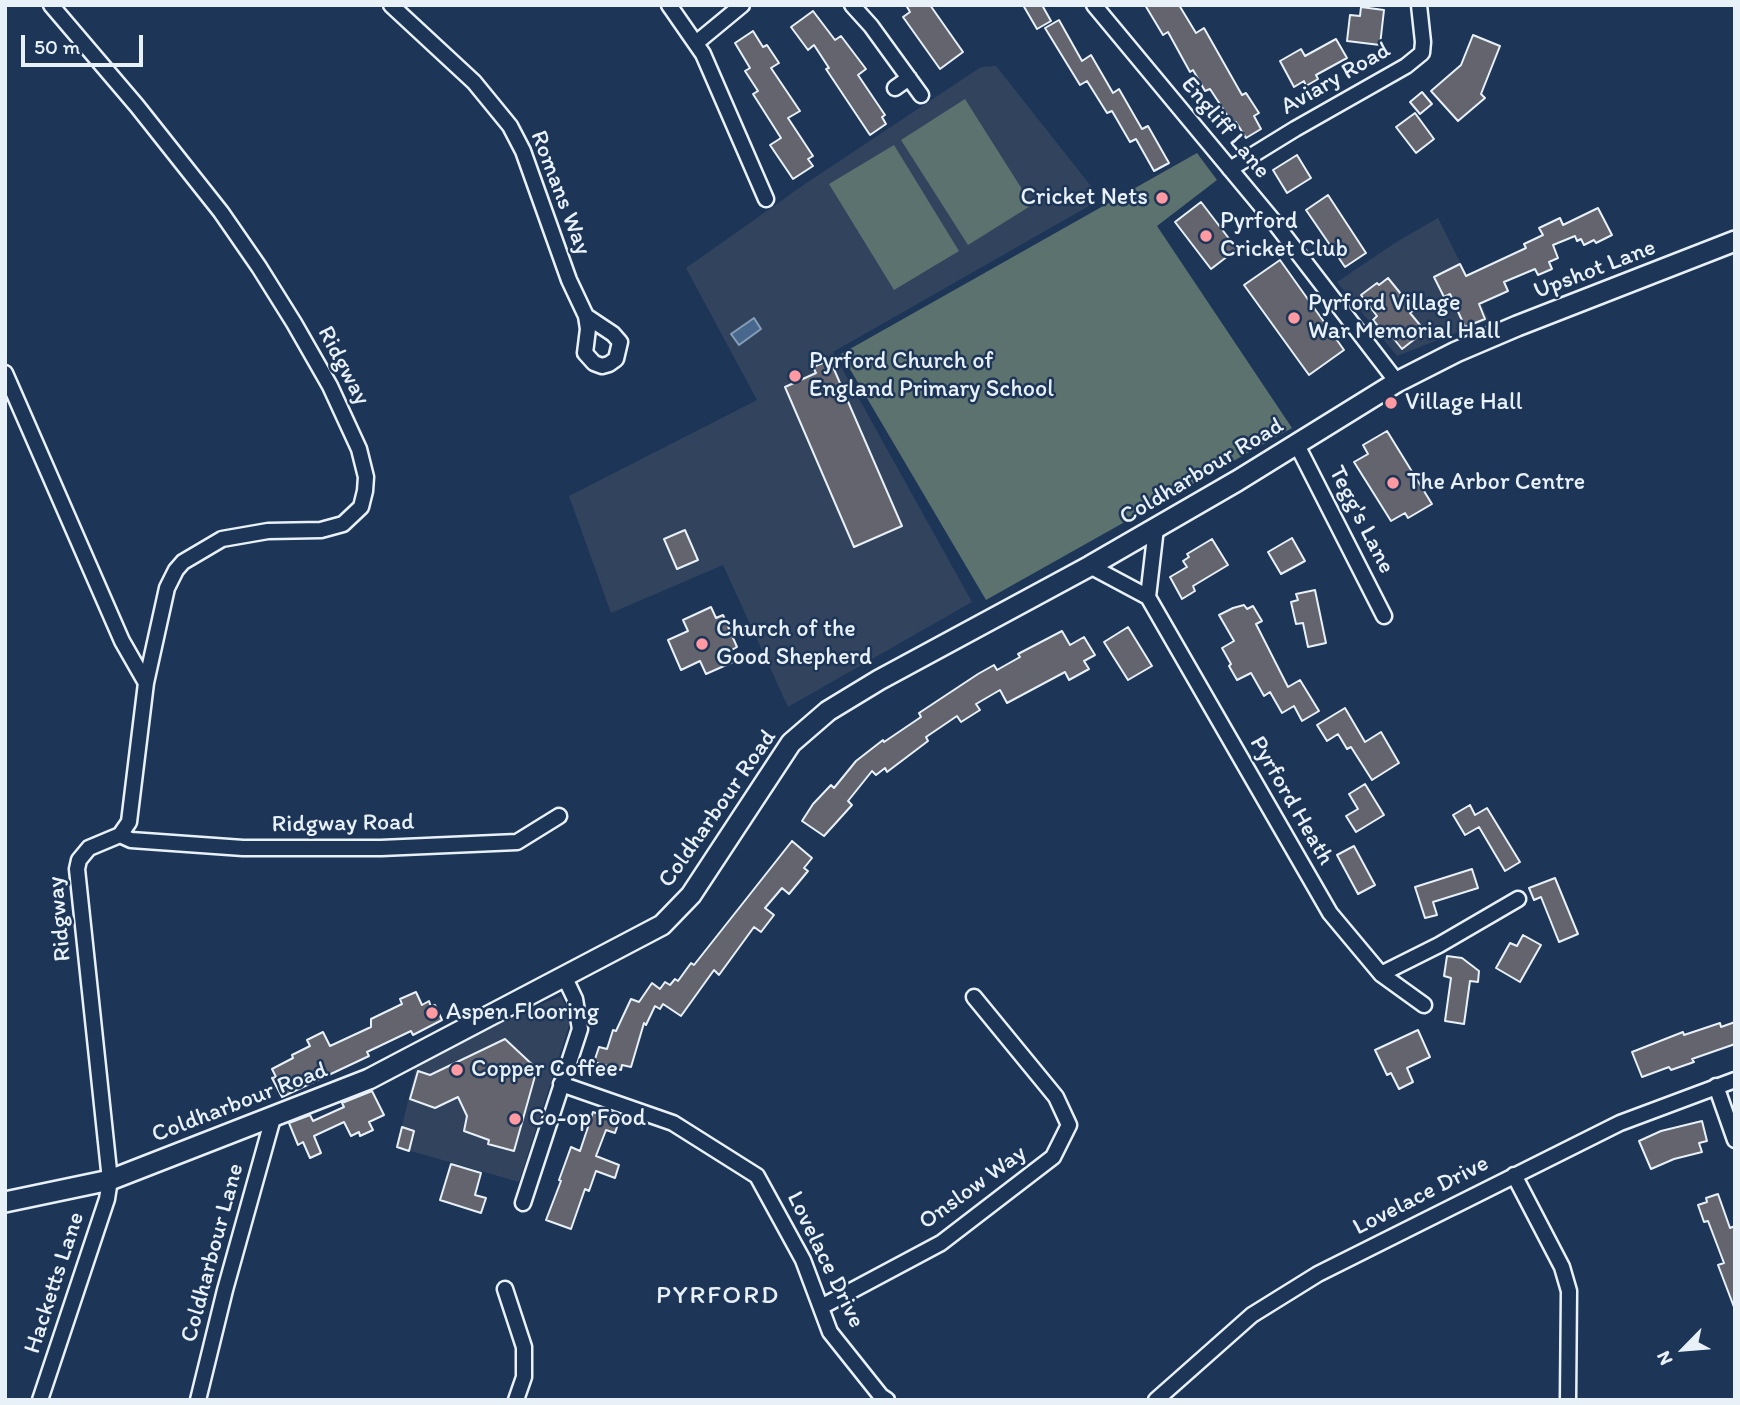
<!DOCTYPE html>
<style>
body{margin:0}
#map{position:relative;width:1740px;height:1405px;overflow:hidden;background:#1d3557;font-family:Itim,sans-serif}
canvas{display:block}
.frame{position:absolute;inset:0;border:7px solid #e8f1f8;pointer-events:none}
.north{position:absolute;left:1649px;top:1314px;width:70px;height:70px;-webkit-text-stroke:5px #1d3557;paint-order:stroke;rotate:245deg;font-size:19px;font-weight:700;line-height:28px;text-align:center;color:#e8f1f8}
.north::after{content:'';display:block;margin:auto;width:24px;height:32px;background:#e8f1f8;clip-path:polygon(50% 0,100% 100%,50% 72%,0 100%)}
.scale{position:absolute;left:21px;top:35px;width:122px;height:32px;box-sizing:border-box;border:4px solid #e8f1f8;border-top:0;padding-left:9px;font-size:21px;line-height:24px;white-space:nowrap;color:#e8f1f8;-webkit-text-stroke:5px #1d3557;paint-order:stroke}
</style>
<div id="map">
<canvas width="1740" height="1405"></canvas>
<div class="frame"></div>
<div class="north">N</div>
<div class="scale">50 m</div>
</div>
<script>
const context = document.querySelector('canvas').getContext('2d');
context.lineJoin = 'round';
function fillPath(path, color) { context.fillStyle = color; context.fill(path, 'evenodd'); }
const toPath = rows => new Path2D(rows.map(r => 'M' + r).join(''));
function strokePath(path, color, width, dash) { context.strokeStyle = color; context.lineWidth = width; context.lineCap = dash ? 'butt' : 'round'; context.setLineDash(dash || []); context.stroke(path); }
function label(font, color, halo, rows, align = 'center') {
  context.font = font + ' Itim,sans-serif'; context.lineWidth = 5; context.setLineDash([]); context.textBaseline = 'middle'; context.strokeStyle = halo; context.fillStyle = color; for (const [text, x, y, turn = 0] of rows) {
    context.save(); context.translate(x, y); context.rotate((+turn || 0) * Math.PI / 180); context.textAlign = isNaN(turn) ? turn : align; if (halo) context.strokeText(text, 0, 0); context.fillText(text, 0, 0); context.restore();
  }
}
fillPath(toPath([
 [996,66,1091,186,1089,206,833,352,972,602,788,707,723,565,611,613,569,496,757,400,686,268,802,186,981,67],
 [1438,218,1489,320,1397,356,1337,282,1398,241],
 [561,996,571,1019,519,1182,397,1147,415,1071,411,1062,460,1038]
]), '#32435e');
fillPath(toPath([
 [965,99,1032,205,968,245,901,140],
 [894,145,959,251,894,290,829,184],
 [1197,153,1217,180,1157,226,1292,428,986,600,841,354]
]), '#5c726e');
const water = toPath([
 [754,318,761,329,739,345,731,334,754,318]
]);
fillPath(water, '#47678d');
strokePath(water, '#879eb8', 2);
const building = toPath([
 [906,5,930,5,963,52,940,69,903,17,910,12,906,5],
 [1023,5,1042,5,1051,21,1037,29,1023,5],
 [1145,5,1179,5,1196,33,1204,28,1242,95,1246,93,1259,113,1254,116,1261,129,1246,138,1236,122,1233,124,1210,89,1205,91,1193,70,1190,72,1168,32,1163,35,1145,5],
 [1361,7,1384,10,1380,45,1347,41,1350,15,1360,16,1361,7],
 [813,11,835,40,841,36,866,69,858,75,885,115,882,117,886,124,870,135,826,69,829,68,814,45,808,50,791,27,813,11],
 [1059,20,1082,61,1091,55,1113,93,1119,89,1142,129,1148,126,1169,163,1154,171,1136,139,1130,142,1112,111,1107,113,1087,81,1080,85,1045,28,1059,20],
 [753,31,763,47,767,45,779,63,771,68,800,111,788,118,813,156,808,159,813,166,793,179,770,145,781,138,753,94,758,91,745,71,750,68,735,43,753,31],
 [1473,35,1500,46,1481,94,1485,98,1458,121,1431,91,1461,65,1473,35],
 [1336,39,1347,58,1316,75,1318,79,1306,86,1304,81,1294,87,1280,61,1301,49,1305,56,1336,39],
 [1422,92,1432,104,1420,114,1410,102,1422,92],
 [1415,113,1434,139,1416,153,1396,127,1415,113],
 [1297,155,1311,178,1287,193,1273,170,1297,155],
 [1328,195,1366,253,1345,267,1306,210,1328,195],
 [1201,202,1237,249,1211,269,1175,222,1201,202],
 [1598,208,1612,235,1596,243,1594,240,1584,245,1581,239,1577,241,1575,236,1553,245,1558,258,1549,262,1552,269,1538,275,1535,269,1504,282,1508,291,1479,304,1485,319,1465,327,1450,294,1444,297,1434,277,1460,264,1466,276,1526,248,1524,244,1543,235,1539,228,1560,218,1563,225,1598,208],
 [1280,260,1344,350,1309,375,1244,285,1280,260],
 [1388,278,1414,310,1410,313,1425,331,1402,349,1386,329,1383,332,1373,320,1377,316,1361,295,1377,283,1379,285,1388,278],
 [830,360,902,526,854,547,785,387,816,373,813,367,830,360],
 [1387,431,1432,504,1408,518,1405,513,1391,521,1354,462,1368,454,1363,445,1387,431],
 [685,530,698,560,677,569,664,539,685,530],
 [1292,538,1305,561,1281,574,1268,552,1292,538],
 [1212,539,1228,565,1193,586,1195,591,1182,599,1170,577,1187,567,1183,561,1189,557,1187,554,1212,539],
 [1315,590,1326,643,1308,647,1303,623,1296,624,1291,602,1298,600,1296,594,1315,590],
 [1244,605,1247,609,1253,606,1262,621,1256,624,1288,687,1300,680,1319,711,1302,721,1294,706,1282,713,1270,692,1264,696,1251,673,1237,680,1229,666,1231,664,1222,648,1234,641,1219,615,1233,608,1244,605],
 [711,607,716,618,723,615,737,647,728,652,733,662,706,674,700,661,681,670,668,640,688,631,683,620,711,607],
 [1128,627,1152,666,1128,680,1104,642,1128,627],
 [1062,631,1070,645,1084,637,1095,655,1084,661,1089,669,1069,680,1065,672,1007,703,1000,690,976,704,980,710,961,722,957,716,926,737,928,741,887,772,885,768,876,775,872,771,848,801,852,805,824,836,802,821,813,804,831,785,834,788,856,761,883,740,884,742,921,717,919,713,978,674,994,665,997,670,1020,657,1018,654,1062,631],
 [1345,708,1365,742,1381,732,1399,763,1372,780,1351,747,1347,749,1338,734,1327,741,1317,725,1345,708],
 [1365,784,1384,815,1356,832,1346,816,1358,809,1349,794,1365,784],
 [1470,805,1475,815,1487,808,1520,862,1505,871,1479,827,1465,835,1453,815,1470,805],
 [792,841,812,858,804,868,808,871,789,894,782,888,765,908,774,915,761,932,754,927,719,975,714,970,681,1016,663,1004,660,1009,655,1006,646,1025,644,1023,631,1067,622,1065,621,1070,594,1062,599,1047,607,1049,613,1030,616,1031,631,999,639,1002,652,983,660,989,665,982,670,985,675,979,678,981,691,963,694,965,792,841],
 [1354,846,1375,885,1358,894,1337,855,1354,846],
 [1472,869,1478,888,1433,902,1437,915,1425,918,1415,887,1472,869],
 [1555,878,1578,934,1559,942,1541,897,1534,900,1529,888,1555,878],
 [1523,935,1541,945,1520,982,1496,968,1510,943,1517,946,1523,935],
 [1447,956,1462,958,1479,971,1478,982,1470,981,1464,1024,1445,1021,1451,978,1444,976,1447,956],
 [416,992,422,1005,429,1001,431,1007,435,1005,442,1020,413,1035,411,1031,367,1052,369,1056,282,1097,272,1078,276,1077,272,1069,293,1058,292,1055,310,1046,307,1040,323,1032,330,1046,371,1027,371,1019,402,1004,400,999,416,992],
 [1735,1022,1735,1044,1692,1059,1694,1062,1671,1070,1669,1067,1642,1077,1632,1052,1683,1032,1684,1035,1720,1023,1721,1027,1735,1022],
 [1418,1030,1430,1057,1407,1068,1413,1082,1399,1089,1391,1073,1387,1075,1375,1050,1418,1030],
 [505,1039,537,1069,514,1151,488,1144,489,1140,464,1131,467,1116,458,1097,435,1108,410,1099,418,1071,430,1075,505,1039],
 [372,1091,384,1115,369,1122,373,1130,360,1136,359,1132,351,1136,344,1122,314,1136,321,1153,310,1158,303,1142,298,1145,289,1123,310,1115,313,1121,344,1107,342,1103,372,1091],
 [593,1112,619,1121,615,1133,606,1130,596,1156,619,1165,615,1178,596,1171,589,1191,585,1189,571,1229,546,1220,561,1181,559,1180,571,1147,580,1151,593,1112],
 [1702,1121,1707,1141,1699,1143,1702,1152,1674,1159,1651,1169,1639,1141,1661,1131,1702,1121],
 [402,1127,414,1131,409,1151,397,1147,402,1127],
 [451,1164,481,1173,475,1195,486,1198,481,1213,440,1200,451,1164],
 [1718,1194,1730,1228,1735,1226,1734,1307,1718,1265,1724,1263,1708,1221,1704,1222,1698,1205,1707,1202,1706,1198,1718,1194]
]);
fillPath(building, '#63646d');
strokePath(building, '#e8f1f8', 2);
const street = toPath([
 [391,5,474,82,510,126,523,151,569,280,586,316,588,329,585,353,594,363,602,366,609,364,616,359,620,342,613,334,586,316],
 [669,5,703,54,766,199],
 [852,5,871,26,921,95],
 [1094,5,1271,218,1397,382],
 [696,43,742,5],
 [895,88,909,78],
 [1230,169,1295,129,1406,66,1422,53,1423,42,1419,5],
 [5,373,122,641,146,683],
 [1297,445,1384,616],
 [1090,566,1148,597,1330,913,1381,974,1424,1005],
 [1148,597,1156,528],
 [120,835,131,840,243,848,381,848,517,842,559,816],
 [1381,974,1439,945,1518,899],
 [561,1084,673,1123,757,1176,803,1260,830,1332,881,1396,887,1400],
 [1716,1086,1735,1140],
 [1514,1175,1562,1267,1569,1291,1568,1400],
 [523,1203,580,1029,575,999,564,976],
 [505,1289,524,1347,524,1377,516,1400],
 [821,1307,941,1243,1053,1157,1069,1125,1056,1097,974,997],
 [40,1400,107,1199,110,1180,77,869,79,860,89,848,120,835,129,822,146,683,167,588,176,570,183,562,222,539,268,531,321,530,343,524,361,507,365,491,366,477,359,449,330,386,294,323,259,267,221,212,137,106,51,5],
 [198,1400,225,1290,273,1118],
 [1156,1400,1252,1315,1318,1274,1620,1123,1735,1080]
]);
const secondary = toPath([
 [5,1202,110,1180,369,1079,662,925,691,895,791,743,828,711,879,680,1090,566,1237,481,1397,382,1456,352,1517,326,1735,241]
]);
strokePath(street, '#e8f1f8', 19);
strokePath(secondary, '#e8f1f8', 24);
strokePath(street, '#1d3557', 14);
strokePath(secondary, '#1d3557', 19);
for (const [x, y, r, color] of [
 [1162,198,7,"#ff9aa2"],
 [1206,236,7,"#ff9aa2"],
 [1294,318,7,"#ff9aa2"],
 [795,376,7,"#ff9aa2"],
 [1391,403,7,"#ff9aa2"],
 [1393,483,7,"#ff9aa2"],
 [702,644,7,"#ff9aa2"],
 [432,1013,7,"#ff9aa2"],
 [457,1070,7,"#ff9aa2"],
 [515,1119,7,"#ff9aa2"]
]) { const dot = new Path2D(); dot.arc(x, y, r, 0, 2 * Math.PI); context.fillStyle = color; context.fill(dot); strokePath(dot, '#1d3557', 2.5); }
label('24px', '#e8f1f8', '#1d3557', [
 ["Aviary Road",1336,79,-30],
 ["Engliff Lane",1225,128,50],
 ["Romans Way",560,193,69],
 ["Upshot Lane",1595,270,-21],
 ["Ridgway",343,366,62],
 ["Coldharbour Road",1202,472,-31],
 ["Tegg's Lane",1361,520,63],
 ["Pyrford Heath",1291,801,60],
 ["Coldharbour Road",718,809,-55],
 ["Ridgway Road",343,824,-1],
 ["Ridgway",60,919,-95],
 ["Coldharbour Road",240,1103,-21],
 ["Onslow Way",973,1188,-36],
 ["Lovelace Drive",1421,1196,-27],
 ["Coldharbour Lane",213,1253,-75],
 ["Lovelace Drive",825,1260,64],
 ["Hacketts Lane",55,1283,-72]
]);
label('24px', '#e8f1f8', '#1d3557', [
 ["Cricket Nets",1148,198,"right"],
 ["Pyrford",1220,222],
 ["Cricket Club",1220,250],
 ["Pyrford Village",1308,304],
 ["War Memorial Hall",1308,332],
 ["Pyrford Church of",809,362],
 ["England Primary School",809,390],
 ["Village Hall",1405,403],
 ["The Arbor Centre",1407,483],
 ["Church of the",716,630],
 ["Good Shepherd",716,658],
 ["Aspen Flooring",446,1013],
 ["Copper Coffee",471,1070],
 ["Co-op Food",529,1119]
], 'left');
context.letterSpacing = '2px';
label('26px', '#e8f1f8', '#1d3557', [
 ["PYRFORD",718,1296]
]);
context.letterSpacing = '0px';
</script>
